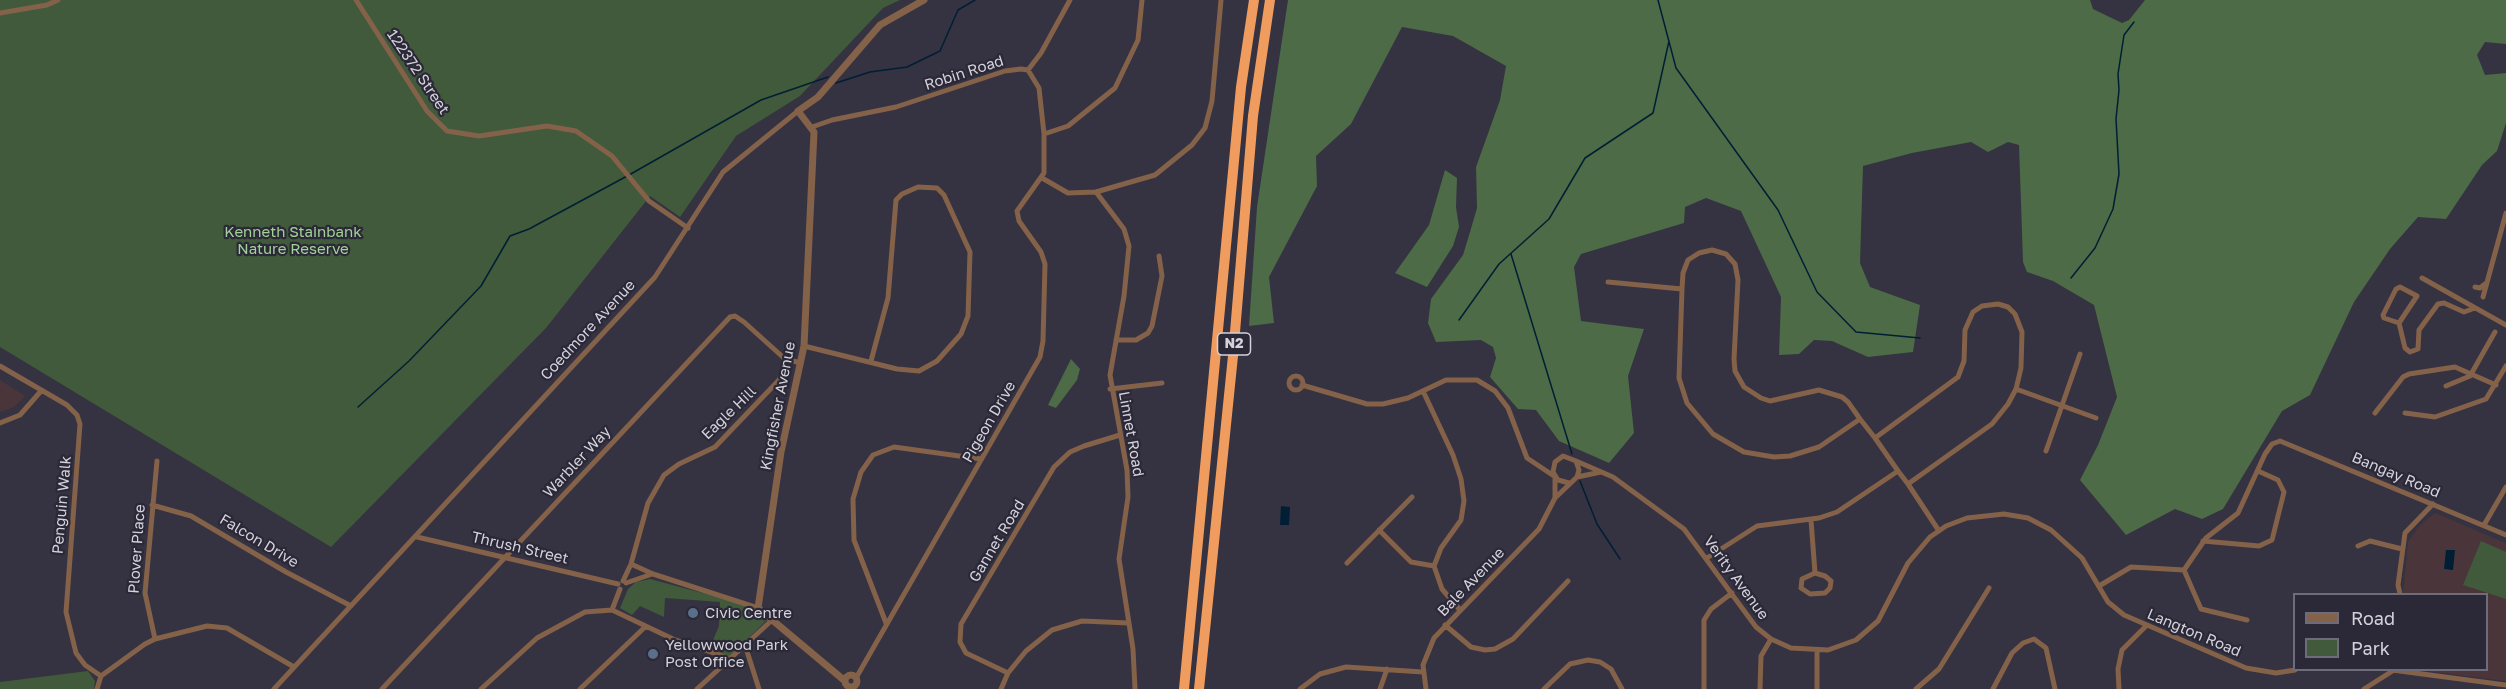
<!DOCTYPE html>
<style>
body{margin:0}
#map{position:relative;width:2506px;height:689px;overflow:hidden;background:#353241;font-family:"Golos Text",sans-serif}
canvas{display:block}
.legend{position:absolute;left:2293px;top:593px;width:195px;height:78px;box-sizing:border-box;background:#2b2837;border:2px solid #6f6c79;margin:0;padding:8px 10px;list-style:none;font-size:18px;color:#d4d2dc}
.legend li{display:flex;align-items:center;gap:12px;height:30px}
.legend b{width:30px;border:2px solid #6f6c79}
</style>
<div id="map">
<canvas width="2506" height="689"></canvas>
<ul class="legend">
<li><b style="height:8px;background:#846149"></b>Road</li>
<li><b style="height:16px;background:#405a3b"></b>Park</li>
</ul>
</div>
<script>
const context = document.querySelector('canvas').getContext('2d');
context.lineJoin = 'round';
function fillPath(path, color) { context.fillStyle = color; context.fill(path, 'evenodd'); }
const toPath = rows => new Path2D(rows.map(r => 'M' + r).join(''));
function strokePath(path, color, width, dash) { context.strokeStyle = color; context.lineWidth = width; context.lineCap = dash ? 'butt' : 'round'; context.setLineDash(dash || []); context.stroke(path); }
function label(font, color, halo, rows, align = 'center') {
  context.font = font + ' "Golos Text",sans-serif'; context.lineWidth = 4.5; context.setLineDash([]); context.textBaseline = 'middle'; context.strokeStyle = halo; context.fillStyle = color; for (const [text, x, y, turn = 0] of rows) {
    context.save(); context.translate(x, y); context.rotate((+turn || 0) * Math.PI / 180); context.textAlign = isNaN(turn) ? turn : align; if (halo) context.strokeText(text, 0, 0); context.fillText(text, 0, 0); context.restore();
  }
}
fillPath(toPath([
 [0,380,25,396,14,407,0,412],
 [2435,513,2506,543,2506,681,2419,670,2486,670,2486,594,2403,594,2408,542,2420,525]
]), '#4a363a');
fillPath(toPath([
 [0,0,900,0,883,8,800,96,736,136,680,217,650,196,546,328,331,547,0,347],
 [2481,541,2506,552,2506,599,2463,585],
 [650,579,755,607,768,619,728,658,709,649,719,626,720,602,665,598,664,617,640,606,632,615,620,608,628,589,636,582],
 [88,671,95,681,94,689,0,689,0,682]
]), '#405a3b');
fillPath(toPath([
 [1288,0,2090,0,2093,9,2122,23,2129,20,2145,0,2506,0,2506,44,2485,42,2477,55,2485,75,2506,73,2506,123,2497,151,2482,165,2446,219,2418,217,2390,249,2354,302,2310,395,2282,411,2223,509,2202,519,2175,509,2126,535,2080,480,2098,445,2117,397,2094,305,2053,281,2027,272,2023,262,2019,145,2008,142,1988,152,1971,142,1912,153,1863,166,1860,263,1870,287,1920,305,1913,352,1868,357,1832,341,1814,340,1799,354,1779,355,1781,297,1741,211,1706,198,1685,207,1684,223,1581,254,1574,267,1581,321,1644,329,1628,376,1634,433,1609,463,1559,441,1536,410,1518,409,1490,377,1496,358,1493,347,1481,340,1436,342,1428,323,1431,299,1463,255,1470,232,1477,208,1476,167,1500,100,1506,66,1453,36,1402,27,1351,124,1316,156,1317,186,1269,277,1274,323,1249,326,1257,207],
 [1445,170,1457,178,1456,207,1459,227,1453,246,1427,287,1395,273,1429,225],
 [1071,359,1080,369,1077,380,1056,408,1048,405]
]), '#4c6b46');
fillPath(toPath([
 [1281,506,1290,507,1289,525,1280,525],
 [2446,550,2455,550,2453,570,2444,569]
]), '#011f34');
strokePath(toPath([
 [1658,0,1676,68,1778,210,1817,292,1856,332,1920,338],
 [836,83,870,72,907,67,940,51,958,10,975,0],
 [1511,254,1572,454],
 [2071,278,2095,248,2113,209,2119,174,2116,119,2119,90,2118,74,2124,35,2134,22],
 [1459,320,1499,264,1549,219,1585,158,1653,113,1669,41],
 [358,407,409,361,481,286,510,236,529,229,629,175,761,100,828,77],
 [1580,481,1597,524,1620,559]
]), '#011f34', 1.5);
strokePath(toPath([
 [356,0,427,111,447,131,479,136,547,126,576,131,612,156,649,201,688,228],
 [0,13,47,5,58,0],
 [1028,70,1041,53,1070,0],
 [812,127,832,120,896,107,1005,71,1021,69,1028,70,1039,88,1044,134,1044,173,1017,211,1019,221,1041,252,1045,264,1043,341,1040,357,856,678],
 [1044,134,1068,126,1115,88,1138,40,1142,0],
 [1042,178,1068,193,1096,192,1155,175,1192,145,1205,128,1212,101,1221,0],
 [1096,192,1124,229,1129,246,1124,296,1110,375,1127,470,1128,497,1119,559,1133,649,1135,689],
 [2422,278,2506,325],
 [1608,282,1682,289],
 [2475,287,2480,288,2485,284],
 [2483,297,2506,213],
 [2399,323,2384,318,2383,315,2396,289,2400,287,2417,296,2399,323,2405,348,2410,352,2418,349,2419,330,2438,304,2444,303,2464,312,2475,308],
 [1116,340,1136,340,1148,333,1152,326,1162,276,1159,256],
 [804,346,897,369,919,371,937,361,961,334,968,316,970,252,944,195,937,188,918,187,902,194,896,200,888,298,871,361],
 [0,366,67,405,77,415,80,424,66,612,76,653,85,665,101,676],
 '1289 383a7 7 0 1 1 14 0a7 7 0 1 1-14 0Z',
 [1302,385,1367,404,1383,404,1408,398,1446,380,1477,380,1495,391,1508,408,1527,458,1554,476],
 [2446,386,2470,376,2495,332],
 [1110,389,1162,383],
 [2016,389,2096,418],
 [1423,391,1453,455,1461,479,1464,501,1461,520,1441,548,1434,566,1442,589,1460,610],
 [2375,413,2403,377,2409,374,2455,367,2496,385],
 [2405,413,2435,417,2486,399,2506,366],
 [1860,419,1819,447,1790,456,1774,457,1744,452,1713,434,1687,403,1679,378,1682,289,1683,273,1688,260,1699,253,1712,250,1726,254,1735,264,1738,280,1734,359,1735,371,1744,387,1761,398,1770,401,1819,390,1842,397,1848,402,1860,419,1875,438,1898,471,1908,484,1939,531],
 [0,423,20,415,41,391],
 [1875,438,1958,377,1964,361,1965,330,1973,312,1982,306,1998,304,2008,307,2015,314,2022,332,2021,368,2016,389,2008,404,1992,424,1908,484],
 [2046,451,2080,354],
 [1576,461,1613,477,1684,529,1756,627,1771,639,1791,648,1828,650,1856,640,1878,621,1908,563,1930,537,1946,526,1967,518,2004,514,2028,518,2051,530,2082,558,2108,602,2124,615,2246,668,2276,673,2295,670],
 [1577,477,1601,472],
 [1555,498,1555,479],
 [152,505,191,516,286,572,351,606],
 [1811,520,1815,573],
 [2484,525,2506,487],
 [1379,530,1411,562,1434,566],
 [417,537,618,584],
 [2203,541,2259,546,2272,540,2284,492,2278,480,2258,471],
 [2358,546,2370,541,2402,549],
 [1707,558,1757,526,1819,518,1837,512,1898,471],
 [1347,563,1412,497],
 [631,564,653,574,758,608],
 [2184,570,2201,609,2247,620],
 [1815,573,1825,576,1831,581,1830,588,1825,593,1810,594,1801,588,1802,579,1815,573],
 [623,581,631,564,648,503,664,475,679,464,715,447,779,380,789,361],
 [626,583,652,574],
 [2099,586,2131,567,2184,570,2206,538,2238,513,2265,454,2272,444,2280,441,2506,535],
 [2400,594,2398,585,2405,533,2433,504],
 [612,610,673,639,731,659],
 [886,623,854,540,853,499,861,472,873,455,894,447,981,459],
 [1445,625,1471,647,1485,650,1495,649,1513,639,1568,581],
 [155,639,145,593,157,461],
 [745,645,759,689],
 [1817,651,1817,689],
 [2392,670,2506,685],
 [1008,673,966,653,960,642,961,624,1054,467,1070,452,1084,446,1120,435],
 [97,689,101,676,145,644,155,639,207,626,227,628,294,667],
 [274,689,655,277,723,172,798,111],
 [382,689,730,317,735,316,744,322,785,359,801,363],
 [481,689,537,638,585,612,612,610,620,589],
 [580,689,645,627],
 [697,689,771,621],
 [1001,689,1008,673,1026,651,1052,630,1082,621,1128,623],
 [1300,689,1320,674,1346,667,1423,672],
 [1380,689,1387,669],
 [1426,689,1423,665,1434,638,1539,529,1555,498,1577,477,1579,470,1576,461,1563,456,1555,462,1553,472,1558,480,1569,483],
 [1544,689,1570,664,1588,660,1600,662,1611,669,1622,689],
 [1704,689,1704,620,1711,609,1732,593],
 [1760,689,1761,656,1771,639],
 [1916,689,1939,669,1989,588],
 [1993,689,2012,653,2023,643,2034,639,2046,648,2055,689],
 [2119,689,2118,669,2122,650,2146,626],
 [2364,689,2394,670]
]), '#846149', 5);
strokePath(toPath([
 '845 681a6 6 0 1 1 12 0a6 6 0 1 1-12 0Z',
 [845,681,758,608,781,452,804,346,814,132,798,111,818,97,880,25,924,0]
]), '#846149', 7);
strokePath(toPath([
 [1184,689,1241,87,1254,0],
 [1199,689,1233,356,1253,116,1270,0]
]), '#f09c5e', 10);
for (const [x, y, r, color] of [
 [693,613,6,"#5c6f8a"],
 [653,654,6,"#5c6f8a"]
]) { const dot = new Path2D(); dot.arc(x, y, r, 0, 2 * Math.PI); context.fillStyle = color; context.fill(dot); strokePath(dot, '#2b2837', 2); }
for (const [x, y, w] of [
 [1234,344,33]
]) { const box = new Path2D(); box.roundRect(x - w / 2, y - 11, w, 22, 4.5); context.fillStyle = '#2b2837'; context.fill(box); strokePath(box, '#d4d2dc', 1.5); }
label('bold 14px', '#d4d2dc', null, [
 ["N2",1234,344]
]);
label('15px', '#d4d2dc', '#2b2837', [
 ["122372 Street",418,72,56],
 ["Robin Road",964,73,-18],
 ["Coedmore Avenue",588,330,-47],
 ["Kingfisher Avenue",778,406,-79],
 ["Eagle Hill",729,413,-44],
 ["Pigeon Drive",989,422,-60],
 ["Linnet Road",1131,434,80],
 ["Warbler Way",577,462,-47],
 ["Bangay Road",2396,475,23],
 ["Penguin Walk",62,505,-85],
 ["Falcon Drive",259,541,31],
 ["Gannet Road",997,541,-59],
 ["Thrush Street",520,548,13],
 ["Plover Place",137,549,-86],
 ["Verity Avenue",1736,578,54],
 ["Bale Avenue",1471,582,-46],
 ["Langton Road",2194,633,23]
]);
label('15px', '#a1d296', '#2b2837', [
 ["Kenneth Stainbank",293,232],
 ["Nature Reserve",293,249]
]);
label('15px', '#d4d2dc', '#2b2837', [
 ["Civic Centre",705,613],
 ["Yellowwood Park",665,645],
 ["Post Office",665,662]
], 'left');
</script>
